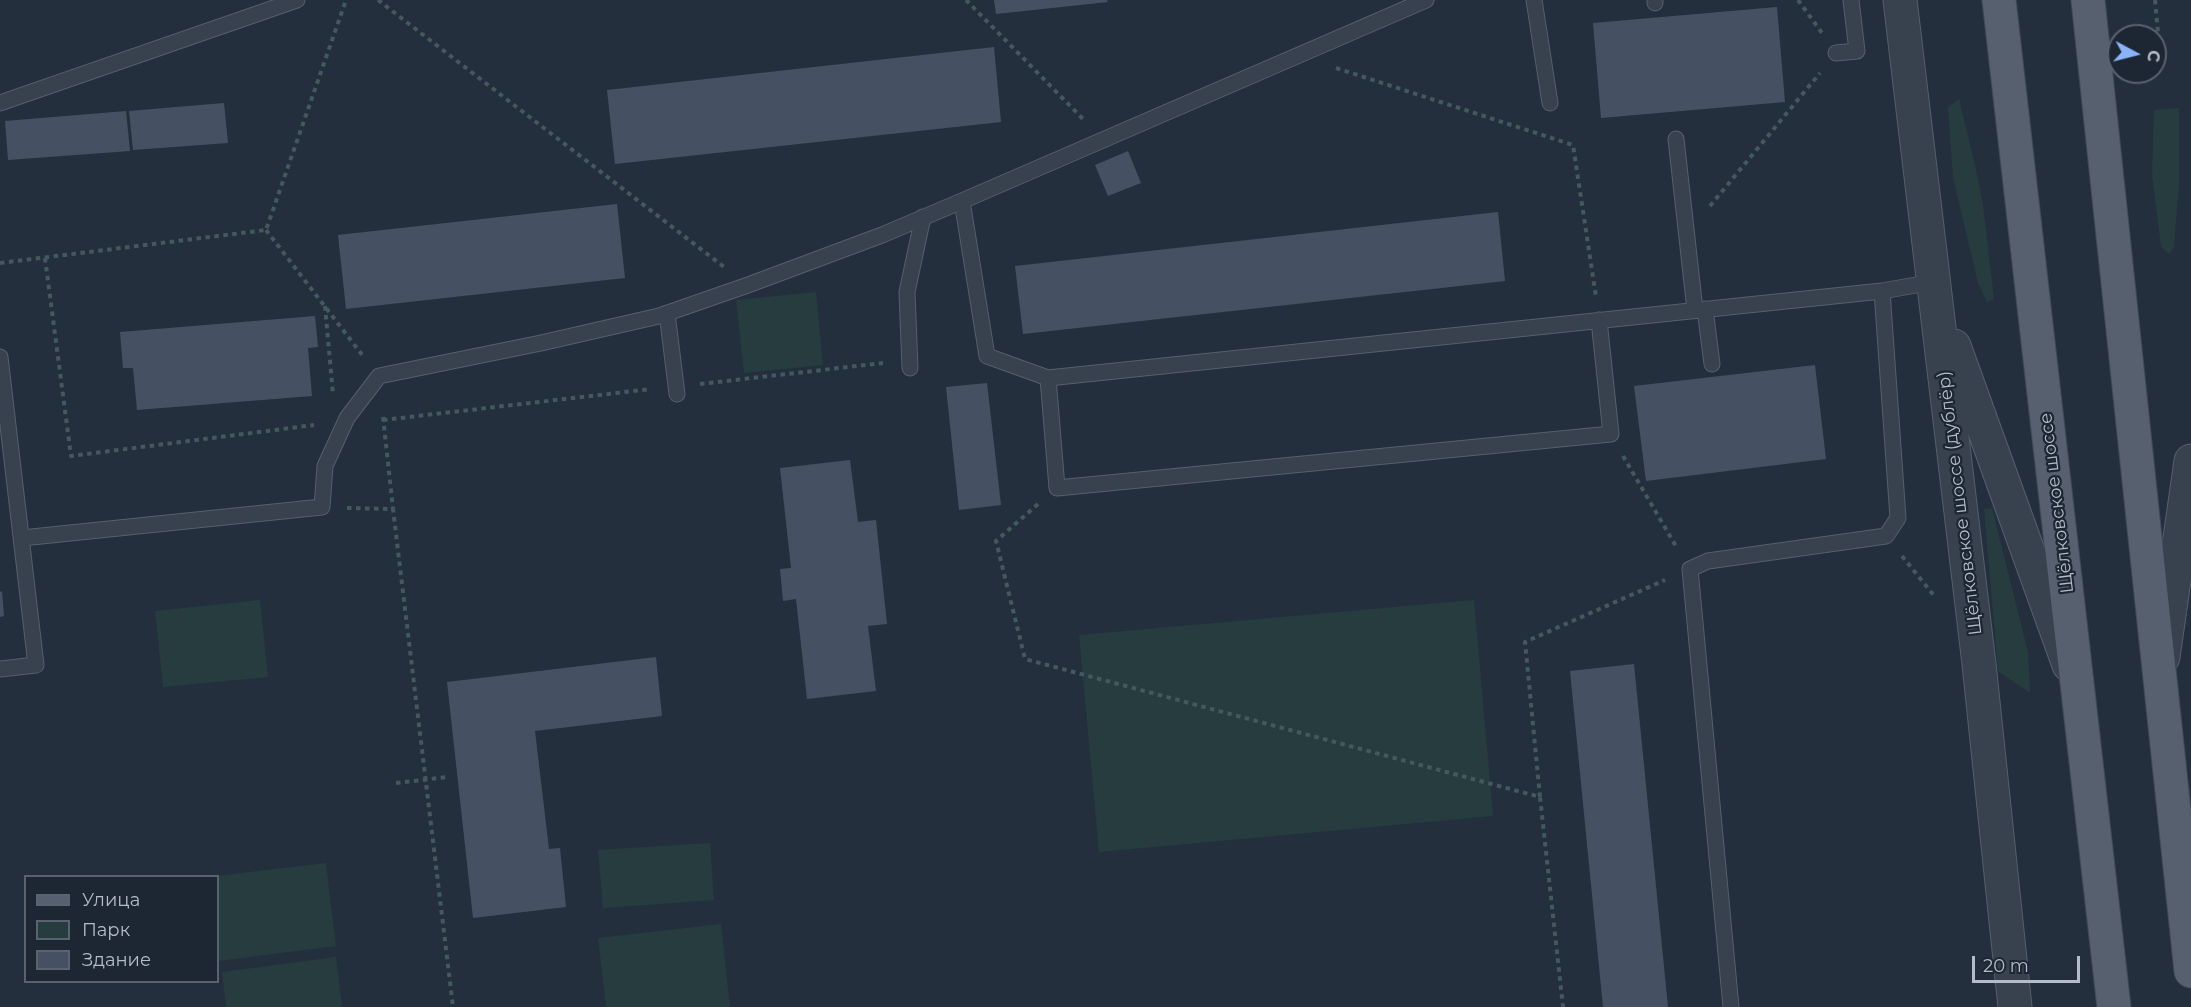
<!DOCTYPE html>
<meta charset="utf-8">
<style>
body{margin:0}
#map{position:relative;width:2191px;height:1007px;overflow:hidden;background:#242f3e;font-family:Montserrat,sans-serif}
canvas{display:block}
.legend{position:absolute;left:24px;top:875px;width:195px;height:108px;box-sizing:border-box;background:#1d2633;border:2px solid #59626f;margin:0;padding:8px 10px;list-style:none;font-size:18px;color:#b4bcc9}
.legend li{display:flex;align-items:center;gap:12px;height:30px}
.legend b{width:30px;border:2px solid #59626f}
.north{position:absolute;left:2107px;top:24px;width:60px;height:60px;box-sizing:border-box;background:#1d2633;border:2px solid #59626f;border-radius:50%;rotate:97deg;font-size:16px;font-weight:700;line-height:24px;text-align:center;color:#b4bcc9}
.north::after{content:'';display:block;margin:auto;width:21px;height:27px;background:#8ab4f8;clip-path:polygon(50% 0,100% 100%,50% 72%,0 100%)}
.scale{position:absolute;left:1972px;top:956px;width:108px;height:27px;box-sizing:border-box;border:3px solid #b4bcc9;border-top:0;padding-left:8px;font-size:18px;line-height:21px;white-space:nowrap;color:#b4bcc9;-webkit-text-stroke:4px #1d2633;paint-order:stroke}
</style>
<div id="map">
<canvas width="2191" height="1007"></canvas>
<ul class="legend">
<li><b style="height:8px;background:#56606e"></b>Улица</li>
<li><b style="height:16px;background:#263c3f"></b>Парк</li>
<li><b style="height:16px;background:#455162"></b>Здание</li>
</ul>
<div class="north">С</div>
<div class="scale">20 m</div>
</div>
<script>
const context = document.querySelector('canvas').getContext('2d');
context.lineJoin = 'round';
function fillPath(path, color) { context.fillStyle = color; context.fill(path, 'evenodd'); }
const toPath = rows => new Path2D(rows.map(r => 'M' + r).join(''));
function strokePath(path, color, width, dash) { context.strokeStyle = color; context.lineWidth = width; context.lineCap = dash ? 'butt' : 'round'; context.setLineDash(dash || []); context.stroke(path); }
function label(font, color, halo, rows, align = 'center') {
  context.font = font + ' Montserrat,sans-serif'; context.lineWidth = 4.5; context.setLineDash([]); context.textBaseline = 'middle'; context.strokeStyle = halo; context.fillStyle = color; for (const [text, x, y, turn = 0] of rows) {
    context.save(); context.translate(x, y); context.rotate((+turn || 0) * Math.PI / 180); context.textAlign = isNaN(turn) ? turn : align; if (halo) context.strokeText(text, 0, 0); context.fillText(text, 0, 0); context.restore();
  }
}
fillPath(toPath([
 [1959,99,1975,165,1983,205,1994,299,1987,302,1978,283,1953,178,1948,107],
 [2179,108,2179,184,2174,247,2169,254,2161,246,2152,176,2154,110],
 [816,292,823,365,744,373,736,300],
 [1992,508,2028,652,2030,693,1998,671,1984,509],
 [260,600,268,677,163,687,155,611],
 [1474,600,1493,816,1099,852,1079,635],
 [710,843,714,900,603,908,598,850],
 [326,863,336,946,218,961,216,876],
 [721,924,730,1007,606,1007,598,938],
 [336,957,342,1007,226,1007,222,972]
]), '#263c3f');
fillPath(toPath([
 [994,0,1107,0,1108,2,996,14],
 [1777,7,1785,102,1601,118,1593,23],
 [994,47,1001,122,615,164,607,90],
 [224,103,228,143,133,150,129,111],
 [126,111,130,151,8,160,5,121],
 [1128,151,1141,183,1108,196,1095,165],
 [617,204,625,278,346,309,338,235],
 [1498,212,1505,281,1023,334,1015,266],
 [315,316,318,347,308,348,312,396,137,410,133,368,123,368,120,332],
 [1815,365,1826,459,1646,481,1634,386],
 [987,383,1001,505,959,510,946,387],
 [850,460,858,522,876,520,887,624,868,626,876,691,807,699,796,599,783,601,780,569,791,568,780,468],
 [2,591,4,616,0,617,0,592],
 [656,657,662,716,535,731,549,849,560,848,566,907,473,918,447,682],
 [1634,664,1668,1007,1603,1007,1570,671]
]), '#455162');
const service = toPath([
 [1534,0,1550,103],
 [1655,0,1655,3],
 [1836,53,1857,51,1851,0],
 [0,103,297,0],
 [1676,139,1695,310],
 [962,201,987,356,1048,378,1882,291,1933,282],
 [1705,309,1712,364],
 [667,313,677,394],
 [0,357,36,665,0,669],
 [910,368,907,292,923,217],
 [1048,378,1057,488,1611,434,1599,320],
 [22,538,322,507,325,466,347,418,379,376,541,343,659,316,748,285,882,235,962,201,1426,0],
 [1731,1007,1690,569,1708,561,1886,536,1898,518,1882,291]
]);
const tertiary = toPath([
 [1900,0,1979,664,2015,1007],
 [1954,346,2069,665],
 [2163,657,2191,461]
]);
const primary = toPath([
 [1999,0,2114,1007],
 [2088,0,2191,971]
]);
strokePath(service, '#565f6c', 17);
strokePath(tertiary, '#565f6c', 35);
strokePath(primary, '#414a57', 35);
strokePath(toPath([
 [378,0,724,267],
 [966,0,1083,119],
 [1798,0,1822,33],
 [2155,0,2160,54],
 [1336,68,1573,145,1596,297],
 [1710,206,1820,73],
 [266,230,363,356],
 [45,258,71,456,314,425],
 [0,263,266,230,346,0],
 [325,306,333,394],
 [700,384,883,363],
 [383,417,393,509],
 [383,420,651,389],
 [1623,456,1677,548],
 [1038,504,996,541,1025,659,1540,797,1563,1007],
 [347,508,393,509,453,1007],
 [1902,556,1935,597],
 [396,783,448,777],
 [1540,797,1525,642,1665,580]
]), '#44595c', 4, [4.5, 4.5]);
strokePath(service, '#38414e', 15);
strokePath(tertiary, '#38414e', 33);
strokePath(primary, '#56606e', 33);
label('18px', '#b4bcc9', '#1d2633', [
 ["Щёлковское шоссе (дублёр)",1960,503,-97],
 ["Щёлковское шоссе",2057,503,-97]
]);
</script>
